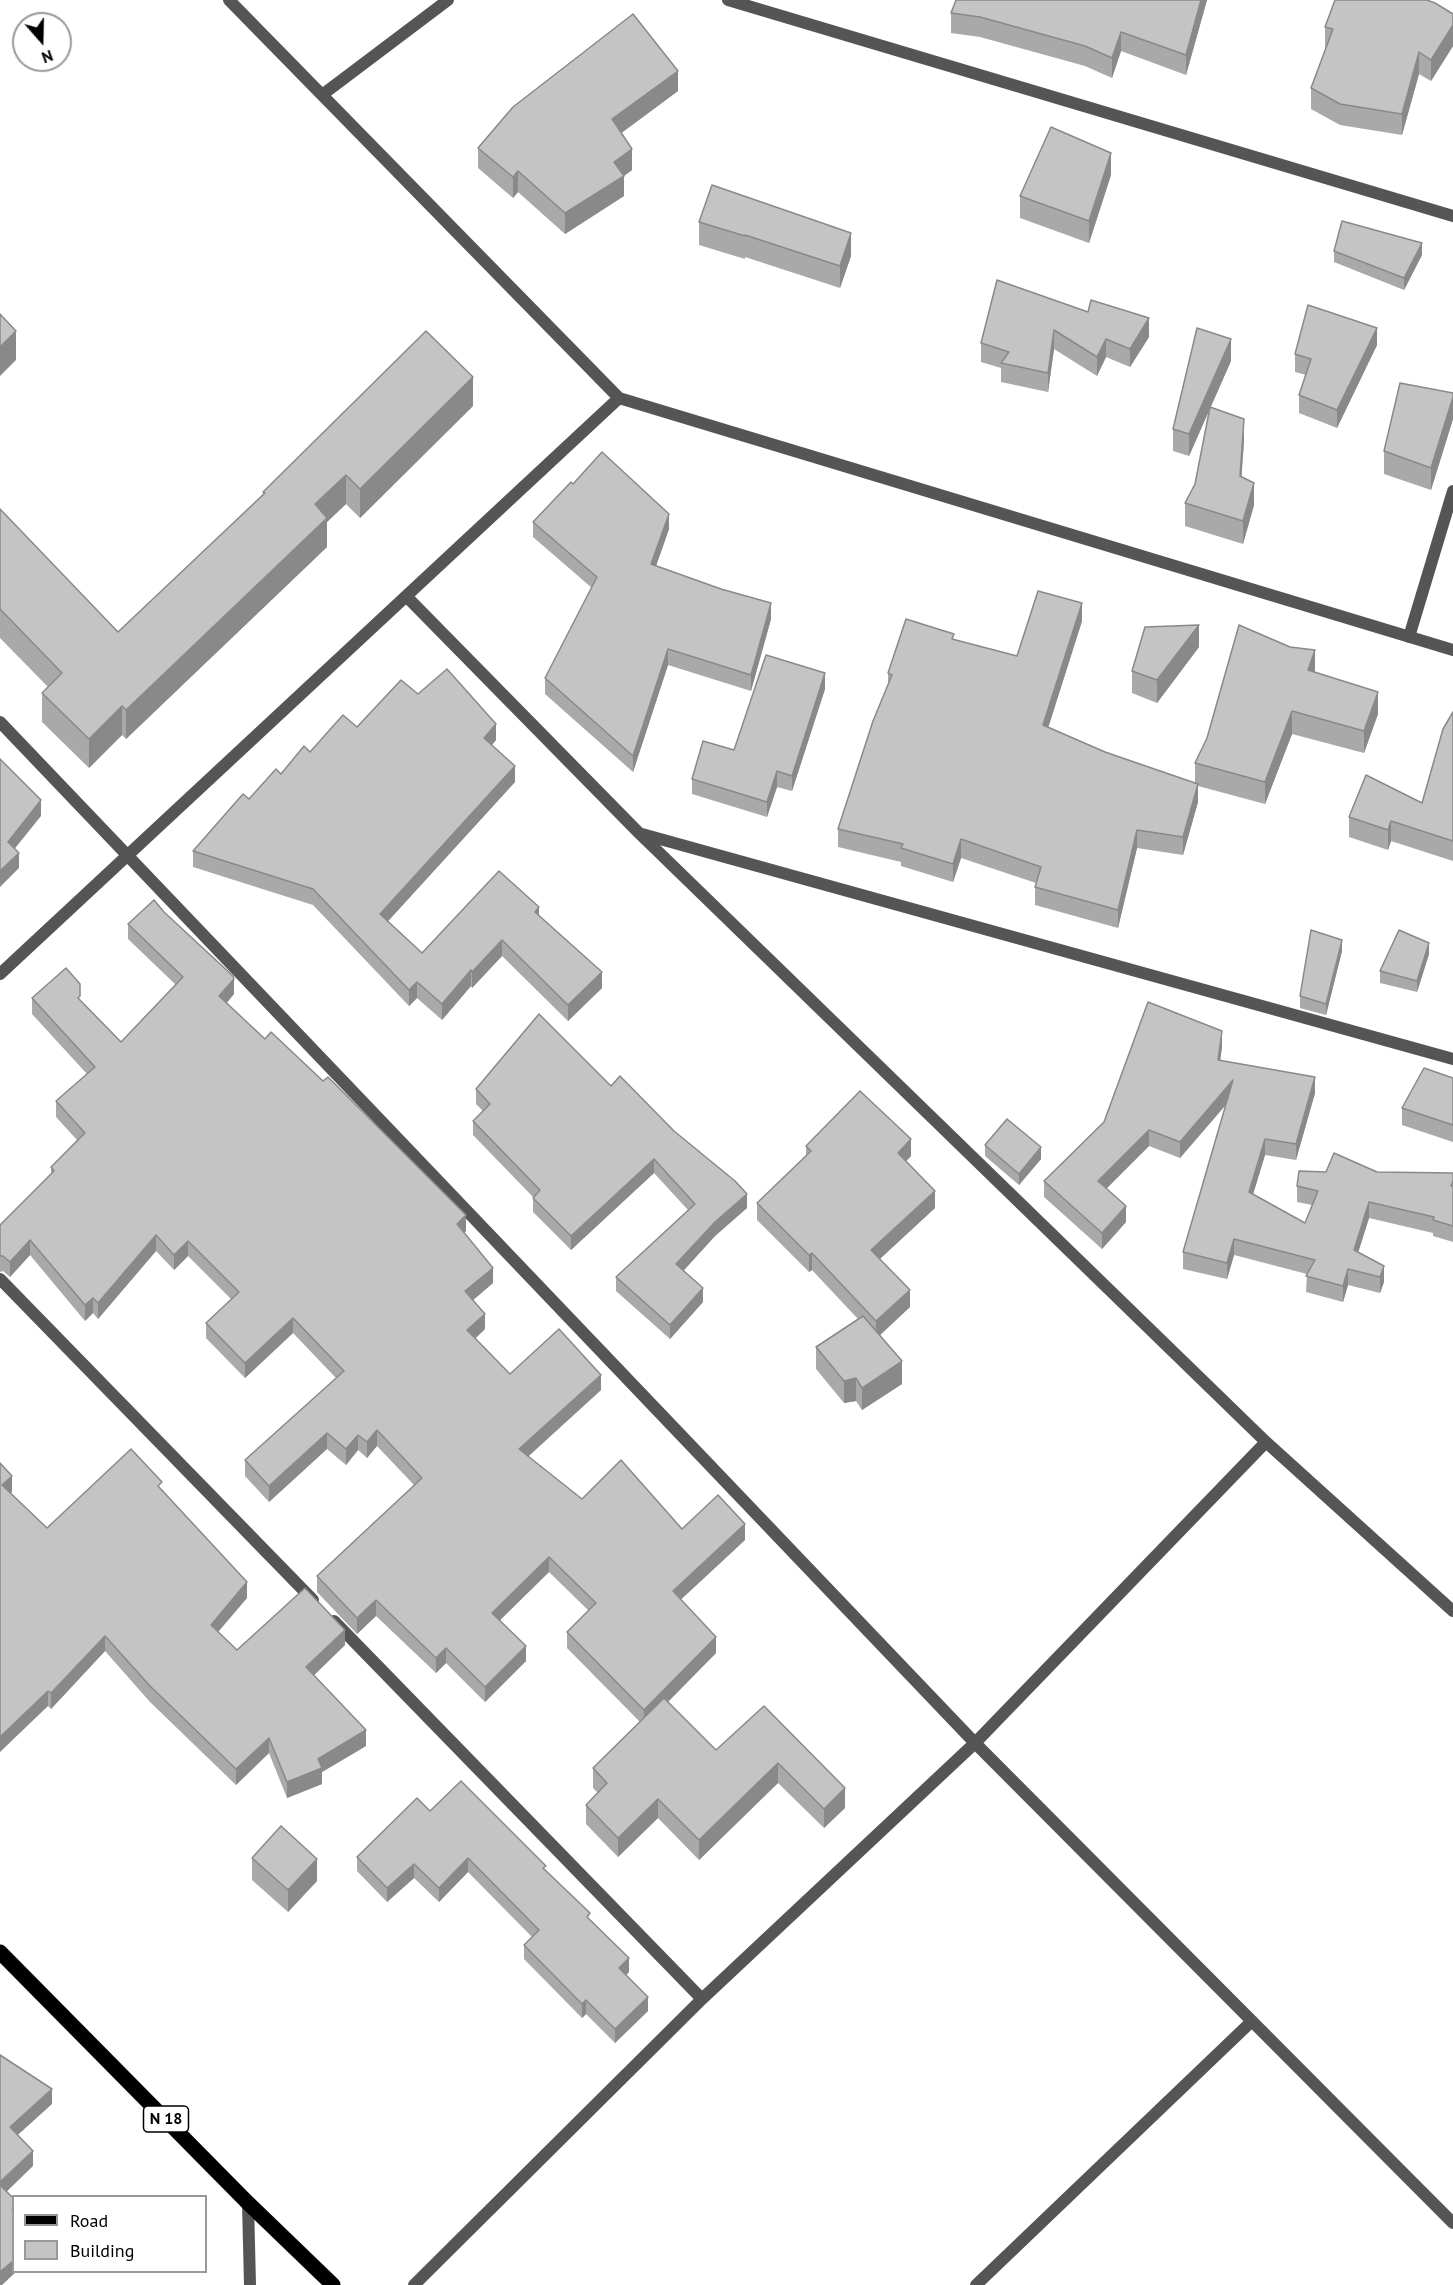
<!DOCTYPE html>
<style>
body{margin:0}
#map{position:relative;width:1453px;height:2285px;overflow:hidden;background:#fff;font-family:"PT Sans",sans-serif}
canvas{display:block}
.legend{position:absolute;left:12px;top:2195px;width:195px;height:78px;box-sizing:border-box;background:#fff;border:2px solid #999;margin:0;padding:8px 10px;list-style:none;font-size:18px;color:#000}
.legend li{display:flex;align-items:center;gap:12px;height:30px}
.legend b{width:30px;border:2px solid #999}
.north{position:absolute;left:12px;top:12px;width:60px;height:60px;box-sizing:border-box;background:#fff;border:2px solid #999;border-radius:50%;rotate:160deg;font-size:16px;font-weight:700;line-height:24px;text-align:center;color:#000}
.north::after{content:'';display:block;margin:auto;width:21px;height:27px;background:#000;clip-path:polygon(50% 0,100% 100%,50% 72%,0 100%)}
</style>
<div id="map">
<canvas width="1453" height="2285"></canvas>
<ul class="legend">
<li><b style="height:8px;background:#000"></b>Road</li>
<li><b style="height:16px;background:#c4c4c4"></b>Building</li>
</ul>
<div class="north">N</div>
</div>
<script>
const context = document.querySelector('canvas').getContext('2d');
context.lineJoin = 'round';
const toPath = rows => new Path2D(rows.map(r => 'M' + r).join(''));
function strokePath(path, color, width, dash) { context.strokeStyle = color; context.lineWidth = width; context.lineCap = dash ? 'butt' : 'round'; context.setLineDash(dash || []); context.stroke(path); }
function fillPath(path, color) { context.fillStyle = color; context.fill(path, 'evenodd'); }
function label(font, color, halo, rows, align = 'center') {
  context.font = font + ' "PT Sans",sans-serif'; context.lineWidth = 6; context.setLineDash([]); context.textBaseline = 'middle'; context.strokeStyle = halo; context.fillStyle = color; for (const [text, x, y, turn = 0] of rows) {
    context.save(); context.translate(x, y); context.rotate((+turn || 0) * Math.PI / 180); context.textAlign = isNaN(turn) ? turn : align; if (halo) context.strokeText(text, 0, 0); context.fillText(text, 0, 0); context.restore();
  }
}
const primary = toPath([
 [0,1952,248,2203,333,2285]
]);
strokePath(primary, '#dbdbdb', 16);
strokePath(toPath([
 [229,0,619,398,1453,650],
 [728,0,1453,216],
 [322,95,448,0],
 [406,596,639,833,1266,1442,1453,1611],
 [1409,637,1453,491],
 [0,722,975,1743,1453,2223],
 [642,834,1453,1059],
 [0,974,619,398],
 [0,1279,313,1600],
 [334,1621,702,1999],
 [248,2203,250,2285],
 [414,2285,702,1999,975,1743,1266,1442],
 [976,2285,1252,2021]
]), '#555', 12);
strokePath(primary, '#000', 15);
fillPath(toPath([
 [956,0,1207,0,1186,75,1121,51,1112,78,1085,66,980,37,951,33,951,13],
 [1453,14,1453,46,1431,81,1419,74,1402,135,1340,125,1311,109,1311,88,1326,48,1325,48,1325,27],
 [678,91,621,133,632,170,624,176,624,196,565,234,518,192,513,198,478,168,478,148],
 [1111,175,1089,243,1020,218,1020,196],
 [699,222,851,256,840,288,745,257,745,259,699,245],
 [1334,251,1422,255,1404,290,1334,262],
 [997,280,1149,337,1130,367,1106,357,1097,376,1054,349,1048,392,1001,382,1001,368,981,362,981,343],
 [1377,345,1337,428,1299,413,1299,395,1306,375,1295,372,1295,354],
 [1231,361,1189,456,1173,451,1173,429],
 [1453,393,1453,419,1431,490,1384,474,1384,451],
 [473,406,360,518,346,504,327,522,327,547,126,739,122,735,89,768,42,722,42,693,48,687,0,638,0,509,118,632,263,494,263,492],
 [1244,441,1241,477,1254,505,1243,544,1185,526,1185,503],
 [573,484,669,529,656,566,771,619,751,691,668,665,633,772,545,694,545,678,592,588,533,537,533,522],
 [1082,621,1048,728,1105,752,1195,783,1195,763,1315,672,1378,714,1364,753,1292,734,1265,804,1198,786,1198,802,1183,855,1137,848,1118,928,1035,905,1035,887,1036,883,961,858,953,882,901,866,901,862,838,847,838,829,888,685,888,673,954,640,1017,656],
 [1199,647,1157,703,1132,693,1132,671],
 [825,689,792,791,777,787,767,817,692,794,692,779],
 [418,694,496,740,492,745,515,782,388,921,422,953,539,915,602,988,568,1021,502,956,472,988,471,986,442,1020,417,998,409,1006,313,905,193,867,193,851,249,799,281,774,310,752],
 [1453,712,1453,861,1391,841,1388,850,1349,837,1349,817,1422,803],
 [128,924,234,994,227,1003,466,1231,464,1233,493,1283,473,1300,485,1329,475,1339,510,1374,601,1390,528,1456,582,1499,682,1529,745,1540,681,1599,716,1653,668,1702,716,1750,764,1706,845,1808,824,1828,778,1783,699,1860,658,1818,618,1857,586,1824,586,1805,598,1793,593,1788,593,1768,640,1722,567,1648,567,1632,589,1611,549,1572,500,1620,526,1661,485,1702,446,1663,436,1673,376,1616,357,1634,317,1592,317,1576,414,1485,377,1446,367,1458,358,1450,346,1465,327,1449,269,1502,245,1476,245,1460,336,1378,293,1333,245,1378,206,1338,206,1323,231,1299,188,1256,174,1270,156,1251,98,1319,93,1313,85,1321,30,1255,10,1277,3,1271,0,1272,0,1225,51,1175,51,1167,77,1140,56,1117,56,1101,87,1074,32,1014,32,998,80,1000,121,1042,176,985,128,939],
 [1342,951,1326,1015,1300,1008,1300,996],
 [1429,954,1417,992,1380,983,1380,971],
 [1222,1047,1220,1061,1315,1093,1296,1160,1265,1155,1253,1194,1305,1223,1312,1205,1297,1202,1297,1186,1377,1172,1453,1173,1453,1242,1433,1236,1433,1233,1369,1218,1358,1252,1384,1282,1380,1293,1348,1285,1343,1302,1306,1292,1307,1274,1234,1255,1227,1279,1183,1269,1183,1252,1226,1105,1180,1158,1149,1146,1106,1189,1126,1222,1102,1249,1044,1197,1044,1181],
 [1453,1078,1453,1142,1402,1125,1402,1108],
 [611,1086,747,1208,715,1236,683,1271,703,1302,670,1339,616,1291,616,1277,688,1210,654,1173,571,1250,533,1212,533,1197,473,1135,473,1121,483,1111,476,1104,476,1089],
 [985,1145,1041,1159,1019,1185,985,1156],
 [806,1146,911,1156,906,1161,935,1208,880,1259,910,1307,879,1335,902,1384,862,1410,856,1401,844,1403,816,1369,816,1347,858,1319,812,1270,809,1272,757,1220,757,1203,806,1156],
 [0,1463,12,1492,10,1493,47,1528,162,1489,247,1598,218,1632,237,1650,345,1645,314,1675,366,1746,322,1772,322,1784,287,1798,269,1753,236,1785,150,1702,105,1651,51,1709,48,1706],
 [430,1811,546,1871,590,1920,629,1972,626,1975,648,2011,615,2043,586,2014,582,2018,524,1959,524,1945,532,1937,468,1872,439,1902,414,1878,387,1902,357,1871,357,1857],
 [252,1858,317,1881,288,1912,252,1880]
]), '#a9a9a9');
fillPath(toPath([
 [1201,0,1207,0,1186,75,1186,55],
 [1453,25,1453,46,1431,81,1431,60],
 [1121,32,1121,51,1112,78,1112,58],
 [1419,52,1419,74,1402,135,1402,114],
 [678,71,678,91,612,140,612,119],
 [632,149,632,170,624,176,624,196,565,234,565,213,614,162],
 [1111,153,1111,175,1089,243,1089,221],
 [518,171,518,192,513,198,513,177],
 [851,233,851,256,840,288,840,266],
 [1422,243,1422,255,1404,290,1404,278],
 [1149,318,1149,337,1130,367,1130,349],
 [1377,328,1377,345,1337,428,1337,410],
 [1054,330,1054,349,1048,392,1048,373],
 [16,331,16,360,0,376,0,347],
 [1106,339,1106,357,1097,376,1097,357],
 [1231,339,1231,361,1189,456,1189,434],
 [473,377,473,406,360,518,360,489],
 [1453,397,1453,419,1431,490,1431,468],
 [1244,419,1244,441,1240,499,1240,476],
 [346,475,346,504,327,522,327,547,126,739,126,710,315,504],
 [1254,483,1254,505,1243,544,1243,521],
 [669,514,669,529,651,580,651,564],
 [771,603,771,619,751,691,751,675],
 [1082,603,1082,621,1043,744,1043,725],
 [1199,625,1199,647,1157,703,1157,680],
 [668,649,668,665,633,772,633,756],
 [1315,650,1315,673,1308,670],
 [825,673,825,689,792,791,792,776],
 [1378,692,1378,714,1364,753,1364,731],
 [122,706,122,735,89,768,89,739],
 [1292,711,1292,734,1265,804,1265,782],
 [496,724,496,740,484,754,484,738],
 [515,766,515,782,380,930,380,914],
 [777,771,777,787,767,817,767,802],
 [1198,784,1198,802,1183,855,1183,837],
 [41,800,41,816,8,857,8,842],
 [1391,821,1391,841,1388,850,1388,830],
 [1137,830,1137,848,1118,928,1118,910],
 [961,839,961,858,953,882,953,864],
 [19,853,19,868,0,887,0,871],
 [539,907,539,923,535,912],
 [502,940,502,956,472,988,472,972],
 [1342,940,1342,951,1326,1015,1326,1004],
 [1429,943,1429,954,1417,992,1417,981],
 [471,970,471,986,442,1020,442,1004],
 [602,972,602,988,568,1021,568,1005],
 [234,979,234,994,219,1011,219,996],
 [417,982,417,998,409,1006,409,990],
 [1222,1031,1222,1047,1218,1076,1218,1060],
 [1315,1077,1315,1093,1296,1160,1296,1144],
 [1233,1080,1233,1096,1180,1158,1180,1142],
 [1149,1130,1149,1146,1098,1197,1098,1181],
 [911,1139,911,1156,898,1170,898,1153],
 [1265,1139,1265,1155,1249,1208,1249,1192],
 [1041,1147,1041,1159,1019,1185,1019,1174],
 [654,1159,654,1173,571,1250,571,1236],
 [935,1191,935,1208,871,1267,871,1250],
 [747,1194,747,1208,715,1236,676,1279,676,1264,715,1222],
 [1369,1202,1369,1218,1354,1266,1354,1250],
 [1126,1206,1126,1222,1102,1249,1102,1233],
 [466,1215,466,1231,457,1240,457,1224],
 [156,1235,156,1251,98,1319,98,1303],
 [1234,1239,1234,1255,1227,1279,1227,1263],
 [30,1240,30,1255,10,1277,10,1262],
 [188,1241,188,1256,174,1270,174,1255],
 [812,1253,812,1270,809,1272,809,1255],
 [1384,1266,1384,1282,1380,1293,1380,1277],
 [493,1268,493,1283,465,1307,465,1291],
 [1348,1269,1348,1285,1343,1302,1343,1286],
 [703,1288,703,1302,670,1339,670,1325],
 [910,1290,910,1307,876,1339,876,1321],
 [93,1298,93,1313,85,1321,85,1305],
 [485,1314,485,1329,467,1346,467,1330],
 [293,1318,293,1333,245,1378,245,1363],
 [902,1361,902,1384,862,1410,862,1388],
 [601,1375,601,1390,519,1465,519,1449],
 [856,1378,856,1401,844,1403,844,1381],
 [377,1430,377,1446,367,1458,367,1442],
 [327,1433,327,1449,269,1502,269,1486],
 [358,1435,358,1450,346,1465,346,1449],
 [12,1476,12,1492,2,1501,2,1485],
 [745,1524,745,1540,673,1607,673,1591],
 [549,1557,549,1572,492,1628,492,1613],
 [247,1582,247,1598,211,1640,211,1625],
 [376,1600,376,1616,357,1634,357,1618],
 [345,1630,345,1645,306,1683,306,1667],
 [105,1636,105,1651,51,1709,51,1693],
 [716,1637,716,1653,644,1726,644,1710],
 [526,1646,526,1661,485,1702,485,1687],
 [446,1648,446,1663,436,1673,436,1658],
 [48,1691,48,1706,0,1752,0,1737],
 [366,1730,366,1746,322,1772,322,1784,287,1798,287,1782,318,1759],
 [269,1738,269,1753,236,1785,236,1769],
 [778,1763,778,1783,699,1860,699,1840],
 [845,1788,845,1808,824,1828,824,1809],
 [658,1799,658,1818,618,1857,618,1838],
 [468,1858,468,1872,439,1902,439,1888],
 [317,1859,317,1881,288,1912,288,1890],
 [414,1864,414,1878,387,1902,387,1888],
 [629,1958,629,1972,619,1982,619,1968],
 [648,1997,648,2011,615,2043,615,2029],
 [586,2000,586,2014,582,2018,582,2004],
 [52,2089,52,2104,10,2142,10,2127],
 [33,2151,33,2166,0,2198,0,2182],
 [14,2260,14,2271,17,2271,2,2285,0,2285,0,2272]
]), '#898989');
const building = toPath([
 [956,0,1201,0,1186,55,1121,32,1112,58,1085,46,980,17,951,13,956,0],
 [1335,0,1427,0,1435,3,1453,14,1453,25,1431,60,1419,52,1402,114,1340,104,1311,88,1333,29,1325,27,1335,0],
 [633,14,678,71,612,119,632,149,614,162,624,176,565,213,518,171,513,177,478,148,513,107,633,14],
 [1051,127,1111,153,1089,221,1020,196,1051,127],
 [712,185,851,233,840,266,745,235,745,236,699,222,712,185],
 [1342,221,1422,243,1404,278,1334,251,1342,221],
 [997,280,1088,312,1091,300,1149,318,1130,349,1106,339,1097,357,1054,330,1048,373,1001,363,1009,352,981,343,997,280],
 [1308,305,1377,328,1337,410,1299,395,1311,359,1295,354,1308,305],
 [0,314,16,331,0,347,0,314],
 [1197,328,1231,339,1189,434,1173,429,1197,328],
 [426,331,473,377,360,489,346,475,315,504,327,518,126,710,122,706,89,739,42,693,62,673,0,609,0,509,118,632,265,493,263,492,426,331],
 [1400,383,1453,393,1453,397,1431,468,1384,451,1400,383],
 [1210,407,1244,419,1240,476,1254,483,1243,521,1185,503,1195,484,1210,407],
 [602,452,669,514,651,564,721,589,771,603,751,675,668,649,633,756,545,678,597,577,533,522,571,482,573,484,602,452],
 [1038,591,1082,603,1043,725,1105,752,1198,784,1183,837,1137,830,1118,910,1035,887,1041,867,961,839,953,864,901,848,903,844,838,829,873,721,892,675,888,673,906,619,954,634,952,639,1017,656,1038,591],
 [1199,625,1157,680,1132,671,1145,627,1199,625],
 [1239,625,1290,647,1315,650,1308,670,1378,692,1364,731,1292,711,1265,782,1195,763,1207,738,1239,625],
 [766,655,825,673,792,776,777,771,767,802,692,779,703,741,734,750,766,655],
 [447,669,496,724,484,738,515,766,380,914,422,953,499,871,539,907,535,912,602,972,568,1005,502,940,472,972,471,970,442,1004,417,982,409,990,313,889,193,851,243,794,249,799,276,769,281,774,304,746,310,752,343,715,357,727,401,680,418,694,447,669],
 [1453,712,1453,841,1391,821,1388,830,1349,817,1366,775,1422,803,1443,729,1453,712],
 [0,759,41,800,8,842,19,853,0,871,0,759],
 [154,900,164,912,233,976,234,979,219,996,265,1039,271,1032,323,1081,328,1077,466,1215,457,1224,493,1268,465,1291,485,1314,467,1330,510,1374,559,1329,601,1375,519,1449,582,1499,621,1460,682,1529,718,1495,745,1524,673,1591,716,1637,644,1710,567,1632,596,1603,549,1557,492,1613,526,1646,485,1687,446,1648,436,1658,376,1600,357,1618,317,1576,422,1478,377,1430,367,1442,358,1435,346,1449,327,1433,269,1486,245,1460,344,1371,293,1318,245,1363,206,1323,239,1292,188,1241,174,1255,156,1235,98,1303,93,1298,85,1305,30,1240,10,1262,3,1256,0,1256,0,1225,54,1171,51,1167,85,1133,56,1101,95,1067,32,998,66,968,80,984,80,996,78,998,121,1042,183,977,128,924,154,900],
 [1311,930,1342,940,1326,1004,1300,996,1311,930],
 [1399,930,1429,943,1417,981,1380,971,1399,930],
 [1148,1002,1222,1031,1218,1060,1315,1077,1296,1144,1265,1139,1249,1192,1305,1223,1318,1191,1297,1186,1299,1171,1326,1172,1334,1153,1377,1172,1453,1173,1453,1181,1451,1186,1453,1186,1453,1226,1433,1220,1434,1217,1369,1202,1354,1250,1384,1266,1380,1277,1348,1269,1343,1286,1306,1276,1315,1260,1234,1239,1227,1263,1183,1252,1233,1080,1180,1142,1149,1130,1098,1181,1126,1206,1102,1233,1044,1181,1104,1122,1148,1002],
 [539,1014,611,1086,620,1076,674,1131,735,1181,747,1194,715,1222,676,1264,703,1288,670,1325,616,1277,695,1204,654,1159,571,1236,533,1198,540,1190,473,1121,490,1104,476,1089,539,1014],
 [1424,1068,1453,1078,1453,1125,1402,1108,1424,1068],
 [860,1091,911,1139,898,1153,935,1191,871,1250,910,1290,876,1321,812,1253,809,1255,757,1203,811,1151,806,1146,860,1091],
 [1007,1119,1041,1147,1019,1174,985,1145,1007,1119],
 [863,1316,902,1361,862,1388,856,1378,844,1381,816,1347,863,1316],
 [131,1449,162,1482,158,1486,247,1582,211,1625,237,1650,305,1588,345,1630,306,1667,366,1730,318,1759,322,1768,287,1782,269,1738,236,1769,150,1686,105,1636,51,1693,48,1691,0,1737,0,1463,12,1476,2,1485,47,1528,131,1449],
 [664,1698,716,1750,764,1706,845,1788,824,1809,778,1763,699,1840,658,1799,618,1838,586,1805,607,1783,593,1768,664,1698],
 [461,1781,546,1866,543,1868,590,1913,587,1917,629,1958,619,1968,648,1997,615,2029,586,2000,582,2004,524,1945,539,1930,468,1858,439,1888,414,1864,387,1888,357,1857,417,1798,430,1811,461,1781],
 [281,1826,317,1859,288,1890,252,1858,281,1826],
 [0,2055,52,2089,10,2127,33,2151,0,2182,0,2055],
 [0,2185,14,2199,14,2209,12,2210,14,2211,14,2260,0,2272,0,2185]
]);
fillPath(building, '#c4c4c4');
strokePath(building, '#898989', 1.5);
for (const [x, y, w] of [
 [166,2119,45]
]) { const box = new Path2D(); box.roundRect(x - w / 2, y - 13, w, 26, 4.5); context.fillStyle = '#fff'; context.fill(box); strokePath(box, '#000', 1.5); }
label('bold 16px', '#000', null, [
 ["N 18",166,2119]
]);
</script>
